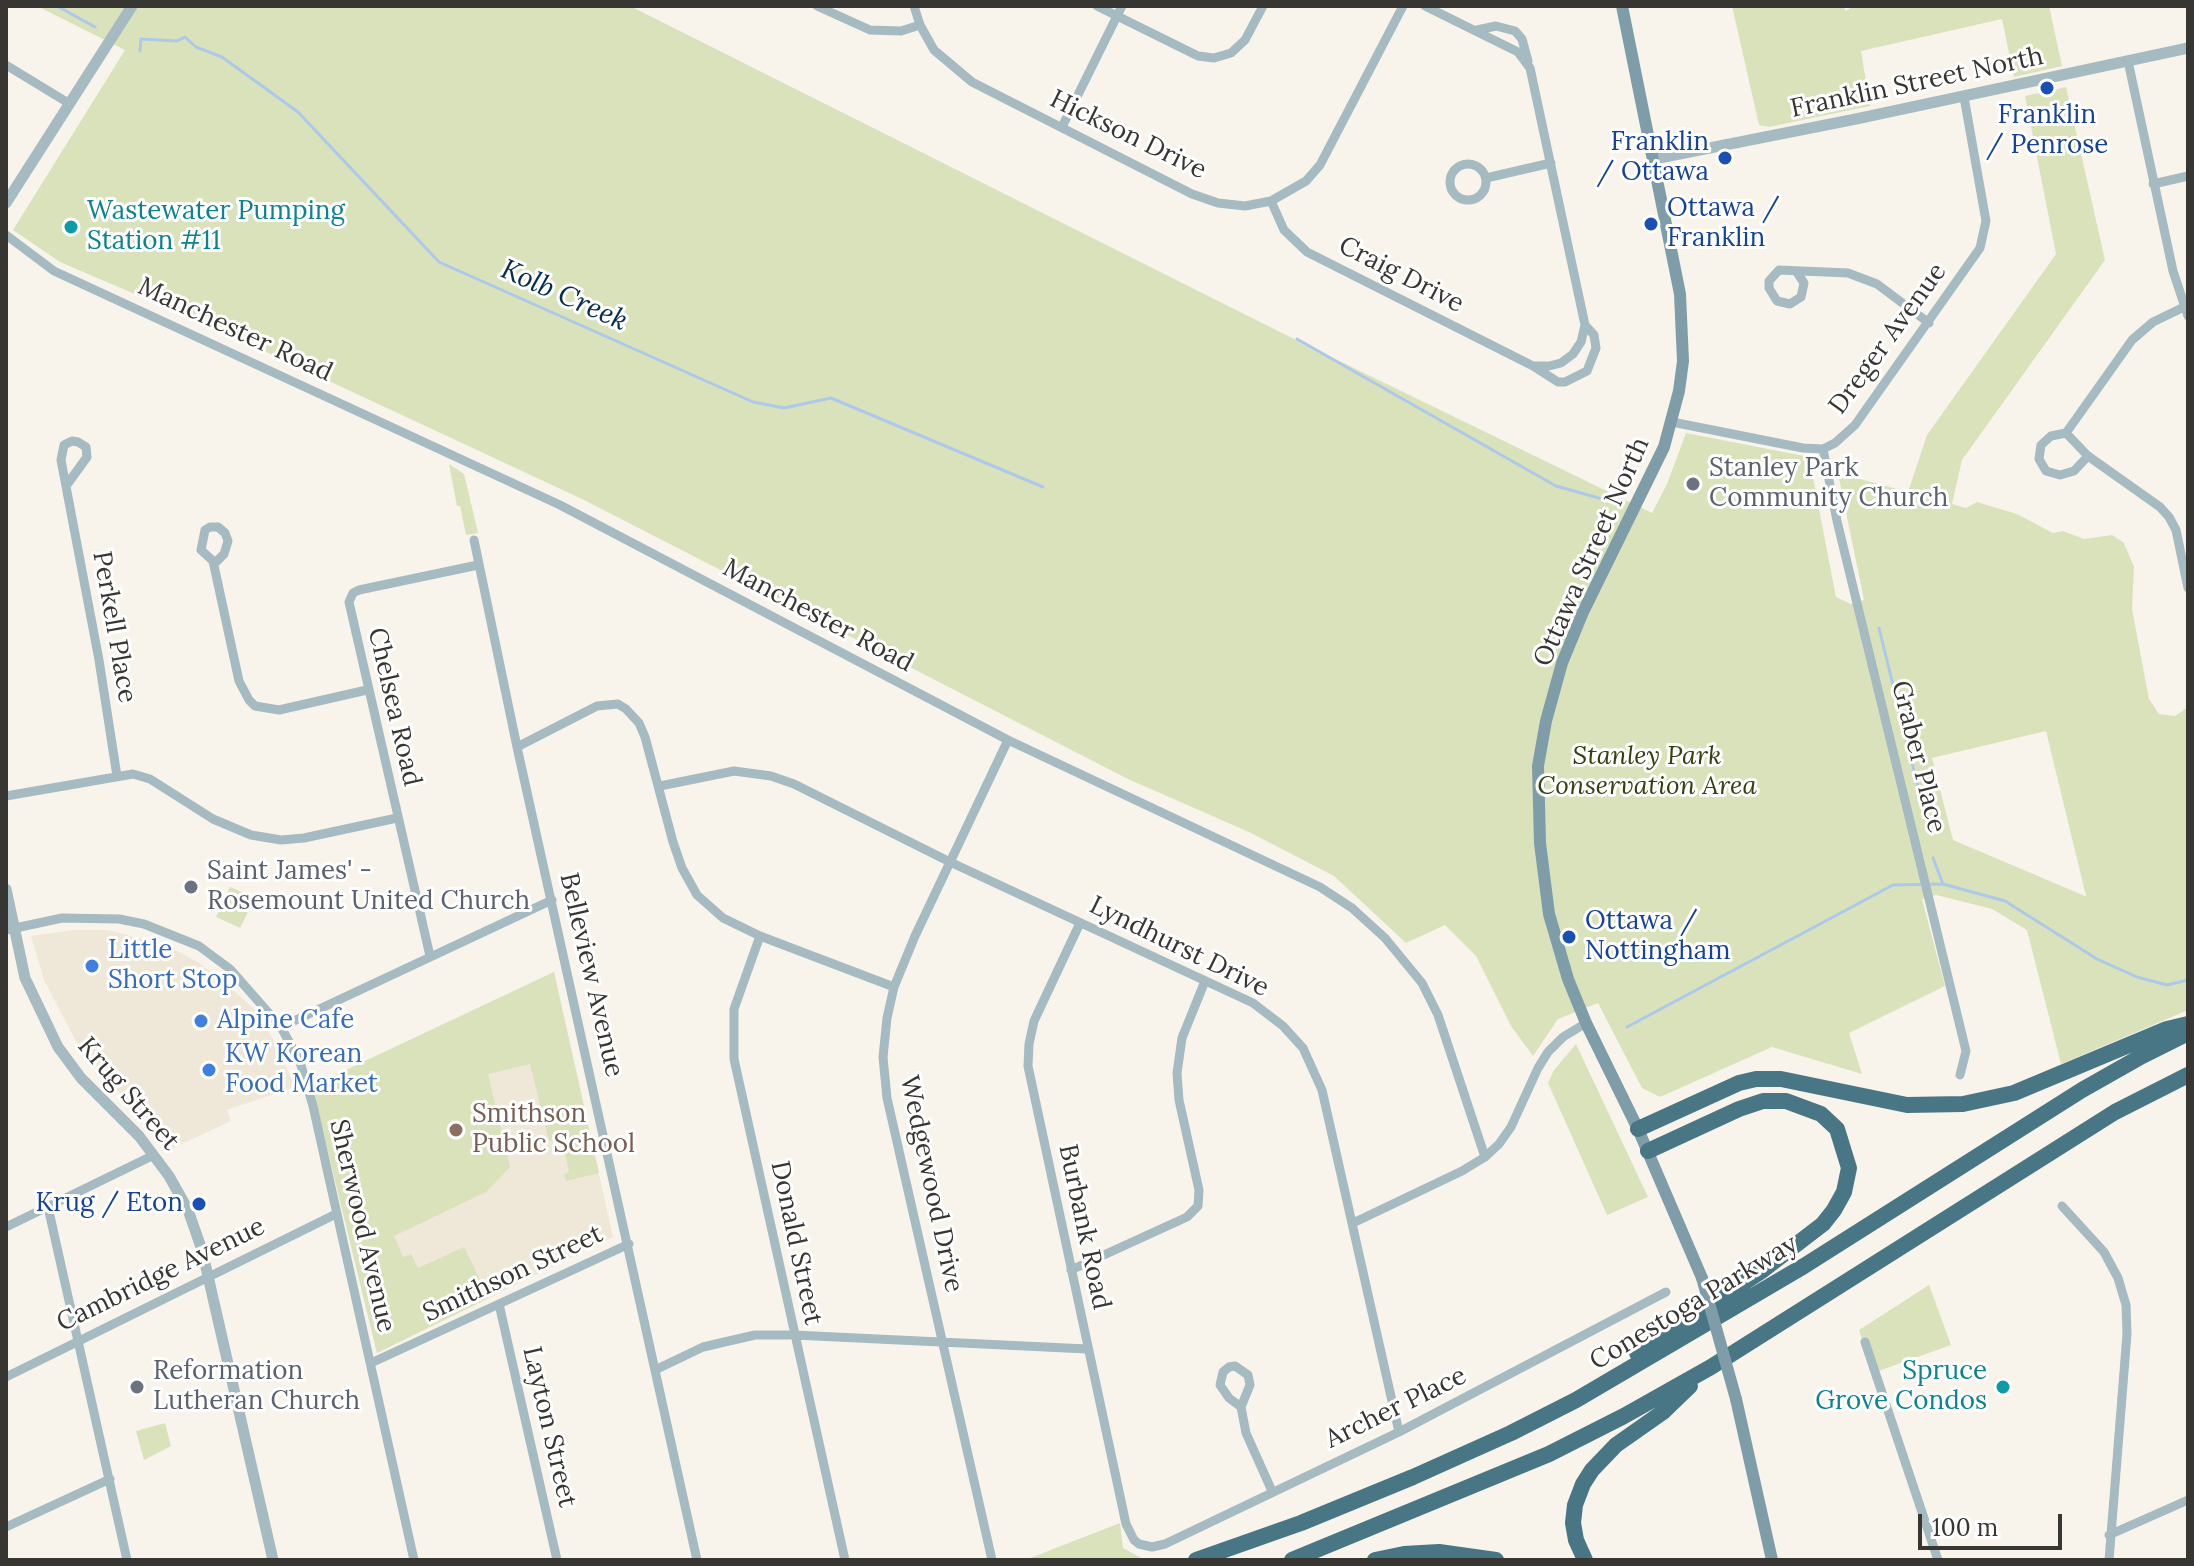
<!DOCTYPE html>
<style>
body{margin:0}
#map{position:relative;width:2194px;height:1566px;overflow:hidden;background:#f8f4ec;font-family:Lora,serif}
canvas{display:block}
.frame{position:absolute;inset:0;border:8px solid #383633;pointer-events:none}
.scale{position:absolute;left:1918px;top:1514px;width:144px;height:36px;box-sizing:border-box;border:4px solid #383633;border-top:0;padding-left:10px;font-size:24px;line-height:28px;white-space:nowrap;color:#383633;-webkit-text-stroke:6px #fff;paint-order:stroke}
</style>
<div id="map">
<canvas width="2194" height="1566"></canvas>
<div class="frame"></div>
<div class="scale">100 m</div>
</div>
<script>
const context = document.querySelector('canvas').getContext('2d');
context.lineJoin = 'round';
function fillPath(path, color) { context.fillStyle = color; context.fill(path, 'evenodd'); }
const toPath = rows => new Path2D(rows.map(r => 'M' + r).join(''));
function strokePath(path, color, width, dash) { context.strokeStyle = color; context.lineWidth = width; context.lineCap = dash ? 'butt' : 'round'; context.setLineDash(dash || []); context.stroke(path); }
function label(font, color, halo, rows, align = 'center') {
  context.font = font + ' Lora,serif'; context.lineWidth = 6; context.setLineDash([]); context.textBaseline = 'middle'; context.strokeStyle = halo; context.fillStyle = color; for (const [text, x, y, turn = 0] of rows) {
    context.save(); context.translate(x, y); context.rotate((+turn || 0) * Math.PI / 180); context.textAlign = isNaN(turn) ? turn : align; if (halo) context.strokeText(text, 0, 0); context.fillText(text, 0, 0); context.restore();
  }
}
fillPath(toPath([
 [74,930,108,930,165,945,198,962,230,987,255,1010,276,1044,295,1087,227,1110,231,1121,173,1148,146,1117,108,1082,79,1047,44,980,31,936],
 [554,972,613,1237,377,1353,312,1086]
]), '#efe7d8');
fillPath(toPath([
 [37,6,630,6,1286,335,1652,513,1667,484,1686,433,1809,457,1836,597,1851,604,1864,600,1838,473,1908,492,1927,435,2056,254,2025,96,2066,87,2105,260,1962,460,1952,504,1966,508,1977,502,2017,514,2053,533,2063,531,2084,539,2112,535,2124,543,2134,567,2132,609,2149,699,2159,714,2175,716,2188,707,2188,1010,2061,1064,2027,930,1992,909,1936,895,1922,899,1945,986,1849,1033,1862,1074,1772,1047,1660,1097,1642,1088,1598,1003,1558,1019,1533,1056,1511,1026,1476,956,1445,925,1406,943,1334,876,1251,833,1128,779,582,499,228,334,60,262,13,230,125,50],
 [2046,731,2086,896,2085,896,1953,840,1932,758],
 [1732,6,1843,6,1846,11,1854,6,2049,6,2062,66,2014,77,2002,19,1861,51,1870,106,1769,127,1759,125],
 [449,464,464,474,478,533,466,535,460,506,457,506],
 [230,887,255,898,240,928,216,917],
 [554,972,599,1173,566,1181,564,1175,569,1172,562,1139,549,1141,530,1064,488,1074,510,1167,486,1192,394,1236,403,1257,411,1254,418,1268,464,1247,489,1298,377,1353,312,1086],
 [1576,1044,1648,1197,1607,1215,1548,1083,1554,1070],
 [1929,1285,1951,1345,1873,1373,1859,1330],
 [165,1423,171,1446,144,1460,136,1431],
 [1120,1523,1123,1548,1143,1559,1025,1560]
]), '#dae2bb');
strokePath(toPath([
 [57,6,95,27],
 [140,51,141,39,177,41,185,37,196,47,222,57,298,112,439,262,753,402,784,408,831,398,1043,487],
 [1297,339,1556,486,1613,502],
 [1879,628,1921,799],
 [1933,858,1943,884],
 [1627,1027,1893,885,1943,884,2005,901,2097,959,2137,977,2167,985,2188,980]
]), '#adc9e9', 3);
strokePath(toPath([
 [817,6,870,30,901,31,920,25],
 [914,6,920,25,934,50,972,82,1192,194,1218,203,1245,206,1271,201,1306,181,1320,165,1403,6],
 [1097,6,1198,56,1214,58,1231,53,1245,40,1263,6],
 [1477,30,1496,26,1515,31,1522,39,1528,61],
 [2128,61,2173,271,2188,316],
 [6,65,70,104],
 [1062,127,1122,6],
 '1450 182a18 18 0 1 1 36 0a18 18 0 1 1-36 0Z',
 [1486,178,1551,163],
 [2153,184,2188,176],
 [1271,201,1284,230,1307,252,1533,366,1549,366,1561,363,1573,354,1581,342,1585,325,1530,68,1518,52,1425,6],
 [6,235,54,271,560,505,1008,740,1320,887,1352,908,1385,938,1422,983,1438,1015,1485,1157],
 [1796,271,1804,283,1801,297,1790,304,1777,301,1769,288,1769,281,1779,270,1848,273,1877,284,1929,323],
 [1533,366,1558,382,1565,382,1587,371,1596,348,1594,335,1585,325],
 [1672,422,1803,448,1823,449,1835,443,1855,425,1980,248,1986,221,1964,97],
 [2066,433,2088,456,2160,507,2169,517,2176,530,2188,588],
 [1823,449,1837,521,1966,1051,1960,1075],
 [2088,456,2074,471,2060,475,2046,471,2039,459,2041,445,2051,436,2066,433,2132,340,2153,322,2184,307],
 [66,486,87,457,86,447,78,442,72,441,64,445,61,460,99,660,117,776],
 [474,540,517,747,697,1560],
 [214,564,224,554,228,541,225,533,218,527,210,527,205,530,201,550,213,561,239,681,249,700,255,706,279,710,367,690],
 [517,747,597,706,618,704,626,709,639,723,645,737,673,842,682,868,697,895,723,918,760,936,894,987],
 [660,786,734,771,771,776,794,784,950,862,1253,1003,1283,1026,1303,1048,1322,1090,1399,1432],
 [6,796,133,774,150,779,213,819,251,835,281,840,304,838,397,818],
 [1080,923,1034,1021,1029,1044,1028,1066,1126,1524,1134,1540,1139,1544,1152,1547,1165,1544,1399,1432,1666,1292],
 [6,930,62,918,119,919,144,924,199,946,230,969,281,1027,300,1062,313,1106,414,1560],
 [760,936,734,1009,734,1059,845,1560],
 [430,956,349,602,353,593,359,590,478,565],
 [281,1027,552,900],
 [2062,1206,2104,1252,2118,1278,2126,1305,2127,1334,2109,1560],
 [48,1207,127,1560],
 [1353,1223,1462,1171,1485,1157,1499,1144,1511,1127,1538,1068,1548,1052,1563,1037,1586,1023],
 [6,1227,154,1155],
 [1071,1270,1187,1217,1198,1206,1199,1190,1179,1100,1177,1073,1182,1038,1205,981],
 [499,1304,557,1560],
 [1865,1342,1938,1560],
 [371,1363,629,1244],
 [655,1370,703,1347,755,1335,794,1335,1087,1349],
 [6,1377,336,1214],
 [1241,1407,1229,1398,1220,1385,1223,1372,1229,1367,1235,1366,1248,1375,1250,1385,1241,1407,1246,1433,1272,1491],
 [6,1527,110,1479],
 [2109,1535,2188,1500],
 [992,1560,887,1098,883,1057,887,1018,894,987,915,936,1008,740]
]), '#a5bac1', 9);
strokePath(toPath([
 [1654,159,1856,119,2188,48],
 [6,203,132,6],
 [6,889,25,978,58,1047,81,1078,139,1136,169,1176,188,1210,202,1250,273,1560]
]), '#a5bac1', 11);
strokePath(toPath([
 [1622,6,1680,294,1683,361,1679,391,1664,447,1583,612,1562,663,1546,721,1538,766,1540,843,1549,914,1568,979,1586,1023,1638,1129,1702,1278],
 [1736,1399,1772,1560]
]), '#7e9da8', 12);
strokePath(toPath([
 [1638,1129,1739,1083,1756,1079,1781,1079,1907,1105,1963,1104,2014,1093,2167,1029,2188,1024],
 [1637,1353,1763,1270,1823,1224,1834,1210,1844,1192,1849,1168,1837,1129,1821,1114,1786,1101,1763,1101,1739,1109,1648,1151],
 [1196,1560,1301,1523,1413,1477,1511,1433,1576,1400,1804,1266,2082,1090,2142,1056,2188,1033],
 [1292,1560,1549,1454,1624,1416,1711,1367,2115,1112,2188,1075],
 [1375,1560,1404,1554,1439,1552,1496,1560],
 [1585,1560,1576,1540,1573,1523,1575,1505,1583,1484,1592,1470,1616,1445,1663,1412,1690,1386]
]), '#497685', 16);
strokePath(toPath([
 [1702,1278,1736,1399]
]), '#7e9da8', 12);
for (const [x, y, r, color] of [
 [2047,88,8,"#1a4fb4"],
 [1725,158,8,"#1a4fb4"],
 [1651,224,8,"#1a4fb4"],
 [71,227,8,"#0f9aa8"],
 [1693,484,8,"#6b7280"],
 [191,887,8,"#6b7280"],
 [1569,937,8,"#1a4fb4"],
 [92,966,8,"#3f7fe0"],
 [201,1021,8,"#3f7fe0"],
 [209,1070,8,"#3f7fe0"],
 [456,1130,8,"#8d6e63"],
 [199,1204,8,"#1a4fb4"],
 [137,1387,8,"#6b7280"],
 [2003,1387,8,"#0f9aa8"]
]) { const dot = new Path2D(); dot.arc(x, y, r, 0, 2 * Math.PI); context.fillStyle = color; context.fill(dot); strokePath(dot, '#fff', 3); }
label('26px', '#383633', '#fff', [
 ["Franklin Street North",1917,83,-12],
 ["Hickson Drive",1128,135,26],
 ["Craig Drive",1401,275,27],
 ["Manchester Road",235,330,25],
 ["Dreger Avenue",1888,339,-54],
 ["Ottawa Street North",1592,552,-66],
 ["Manchester Road",818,616,28],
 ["Perkell Place",114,627,80],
 ["Chelsea Road",394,707,77],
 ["Graber Place",1918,757,76],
 ["Lyndhurst Drive",1179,947,26],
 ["Belleview Avenue",591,975,77],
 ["Krug Street",128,1094,49],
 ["Wedgewood Drive",931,1184,78],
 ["Sherwood Avenue",362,1226,77],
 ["Burbank Road",1084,1227,78],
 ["Donald Street",796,1243,78],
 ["Smithson Street",513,1274,-25],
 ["Cambridge Avenue",161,1275,-26],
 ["Conestoga Parkway",1694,1303,-31],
 ["Archer Place",1396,1408,-26],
 ["Layton Street",549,1427,77]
]);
label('26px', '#164399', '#fff', [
 ["Franklin",2047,116,"center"],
 ["/ Penrose",2047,146,"center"],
 ["Franklin",1709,143],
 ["/ Ottawa",1709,173],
 ["Ottawa /",1667,209,"left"],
 ["Franklin",1667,239,"left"],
 ["Ottawa /",1585,922,"left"],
 ["Nottingham",1585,952,"left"],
 ["Krug / Eton",183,1204]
], 'right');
label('26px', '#0d838f', '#fff', [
 ["Wastewater Pumping",87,212],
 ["Station #11",87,242],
 ["Spruce",1987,1372,"right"],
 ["Grove Condos",1987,1402,"right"]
], 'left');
label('26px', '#5b616d', '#fff', [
 ["Stanley Park",1709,469],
 ["Community Church",1709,499],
 ["Saint James' -",207,872],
 ["Rosemount United Church",207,902],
 ["Reformation",153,1372],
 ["Lutheran Church",153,1402]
], 'left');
label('italic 26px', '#373e0f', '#fff', [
 ["Stanley Park",1647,757],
 ["Conservation Area",1647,787]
]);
label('26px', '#366cbe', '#fff', [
 ["Little",108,951],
 ["Short Stop",108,981],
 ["Alpine Cafe",217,1021],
 ["KW Korean",225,1055],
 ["Food Market",225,1085]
], 'left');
label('26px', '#785e54', '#fff', [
 ["Smithson",472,1115],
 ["Public School",472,1145]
], 'left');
label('italic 28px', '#032d55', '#fff', [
 ["Kolb Creek",564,296,24]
]);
</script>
